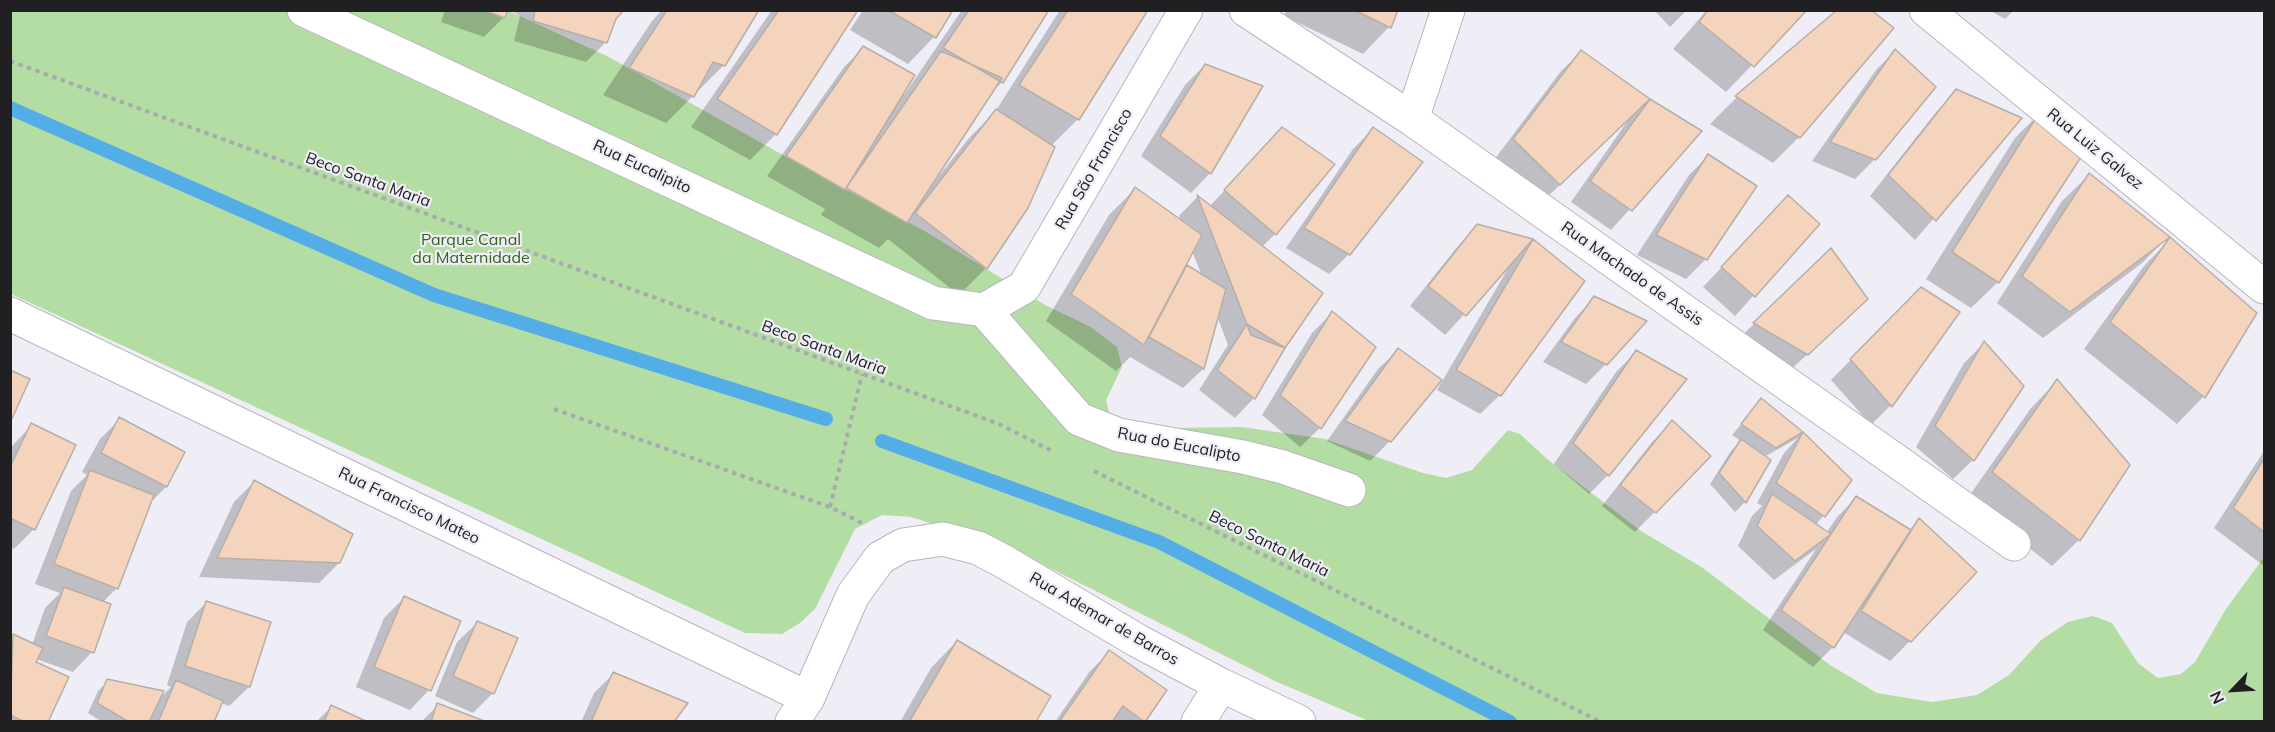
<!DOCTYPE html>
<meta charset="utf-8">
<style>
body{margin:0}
#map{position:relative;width:2275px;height:732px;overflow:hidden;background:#efeef7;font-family:Mulish,sans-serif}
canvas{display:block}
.frame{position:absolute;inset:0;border:12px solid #202023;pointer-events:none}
.north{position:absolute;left:2203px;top:660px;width:60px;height:60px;-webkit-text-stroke:4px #efeef7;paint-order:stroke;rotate:245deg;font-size:16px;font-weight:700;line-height:24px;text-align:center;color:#202023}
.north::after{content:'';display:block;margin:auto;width:21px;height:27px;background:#202023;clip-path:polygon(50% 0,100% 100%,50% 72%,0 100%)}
</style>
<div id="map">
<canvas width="2275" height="732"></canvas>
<div class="frame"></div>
<div class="north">N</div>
</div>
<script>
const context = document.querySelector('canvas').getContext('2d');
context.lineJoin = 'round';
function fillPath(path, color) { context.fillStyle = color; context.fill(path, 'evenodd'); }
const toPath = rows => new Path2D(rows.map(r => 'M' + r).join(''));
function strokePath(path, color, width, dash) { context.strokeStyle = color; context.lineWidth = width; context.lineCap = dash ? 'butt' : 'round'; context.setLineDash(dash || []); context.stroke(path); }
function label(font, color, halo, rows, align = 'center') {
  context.font = font + ' Mulish,sans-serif'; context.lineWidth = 4.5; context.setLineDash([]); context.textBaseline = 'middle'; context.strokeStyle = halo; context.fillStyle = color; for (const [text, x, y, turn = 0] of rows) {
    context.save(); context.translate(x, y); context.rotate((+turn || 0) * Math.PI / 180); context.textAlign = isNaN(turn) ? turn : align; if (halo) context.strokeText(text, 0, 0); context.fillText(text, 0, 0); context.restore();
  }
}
fillPath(toPath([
 [11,11,509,11,609,57,829,181,923,230,1047,306,1091,327,1117,347,1122,367,1106,400,1110,415,1123,422,1173,428,1242,427,1325,439,1423,473,1446,478,1472,470,1508,430,1520,434,1546,458,1641,531,1703,568,1830,665,1877,693,1932,702,1977,695,2009,675,2041,640,2068,622,2093,616,2112,623,2138,663,2158,678,2181,674,2195,662,2226,609,2264,557,2264,721,1369,721,1277,682,1014,550,911,517,882,515,855,529,815,609,800,623,782,634,745,633,11,294]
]), '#b4dda4');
fillPath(toPath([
 [445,10,507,10,504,17,484,37,441,22],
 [511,10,622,10,615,18,606,42,586,62,514,41,520,16],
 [662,10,757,10,724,65,666,123,603,95,652,21],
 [772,10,856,10,776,134,750,160,691,127],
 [863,10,951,10,934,37,908,64,850,30],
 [962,10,1047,10,1002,82,988,96,933,180,935,181,969,138,995,112,1060,10,1146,10,1078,119,1050,147,1027,208,986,268,959,295,888,239,879,248,821,215,825,209,767,176,844,67,863,48,904,95],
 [1286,10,1396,10,1389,27,1363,54,1284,16],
 [1654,10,1687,10,1670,27],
 [1707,10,1805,10,1726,92,1673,49],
 [1839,10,1799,137,1773,163,1710,124,1736,98],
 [1989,10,2014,10,2005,19],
 [1895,51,1875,159,1855,179,1812,161,1876,70],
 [1581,52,1649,100,1700,131,1611,230,1571,202,1631,116,1540,204,1494,160,1561,71],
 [1205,65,1261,87,1210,173,1191,193,1141,156,1185,85],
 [1957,91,2020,119,1915,240,1870,196,1937,111],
 [2041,112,1998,282,1971,308,1926,279,2015,138],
 [1282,129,1275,234,1262,247,1284,347,1254,398,1235,418,1199,390,1228,345,1217,316,1203,369,1183,388,1130,357,1116,371,1046,321,1109,215,1135,189,1181,222,1179,216,1197,197,1209,207],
 [1192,251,1202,276,1187,267,1182,272],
 [1373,129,1349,254,1329,274,1286,248,1353,149],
 [1708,156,1706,259,1686,279,1637,255,1689,175],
 [2089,175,2168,237,2142,263,2043,338,1997,303,2062,201],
 [1788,197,1817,225,1735,316,1703,287],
 [1477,226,1532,240,1583,281,1500,395,1480,414,1437,390,1510,265,1445,335,1410,306,1458,246],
 [2170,239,2255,313,2203,397,2177,424,2084,349,2144,266],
 [1831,251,1846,319,1787,373,1734,343],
 [1921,289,1958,313,1890,406,1871,425,1831,380],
 [1594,298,1606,364,1586,384,1543,362,1575,318],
 [1332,313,1320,428,1300,447,1262,415,1312,333],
 [1984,343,1973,460,1953,479,1916,447,1964,363],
 [1398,350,1390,441,1370,461,1327,441,1378,369],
 [1636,352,1608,475,1589,494,1554,464,1616,372],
 [2057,381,2079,540,2052,566,1967,499,2031,408],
 [1762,400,1802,433,1850,480,1816,525,1827,532,1837,517,1856,498,1909,530,1919,520,1910,641,1890,661,1843,632,1833,647,1813,667,1763,630,1816,549,1774,580,1738,546,1752,516,1762,506,1757,503,1784,453,1798,438,1764,457,1769,460,1745,502,1735,512,1710,484,1731,451,1741,441,1732,435],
 [120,419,183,453,166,487,150,503,117,588,103,602,109,604,92,652,73,672,36,659,34,663,46,722,10,722,10,638,13,636,32,645,45,608,60,593,35,584,71,491,87,475,82,472,100,439],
 [1672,422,1709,456,1635,532,1602,506,1652,442],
 [32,425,34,529,14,549,10,547,10,448],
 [2264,451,2264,566,2214,528],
 [254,482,339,563,319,583,199,577,234,502],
 [404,598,429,690,410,710,356,687,384,618],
 [206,603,249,687,229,706,220,703,212,722,102,722,88,713,98,691,108,681,159,699,171,687,167,685,187,622],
 [477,623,493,693,473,713,435,696,457,642],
 [957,641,1034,722,900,722,931,668],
 [1110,652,1165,691,1143,722,1055,722,1090,671],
 [614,673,672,722,581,722,594,693],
 [438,705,482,722,421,722],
 [331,707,365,722,316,722]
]), '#0003');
strokePath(toPath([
 [10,108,434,295,826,419],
 [882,441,1159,542,1510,722]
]), '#53aee8', 14);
const building = toPath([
 [483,10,508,10,505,18,483,10],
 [535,10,624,10,616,19,607,43,533,21,535,10],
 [667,10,759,10,725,66,713,62,694,97,629,68,667,10],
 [779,10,858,10,777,135,717,99,779,10],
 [888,10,953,10,936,38,888,10],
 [969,10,1049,10,1003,83,943,48,969,10],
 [1068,10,1148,10,1079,120,1019,85,1068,10],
 [1354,10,1398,10,1391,28,1354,10],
 [1708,10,1807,10,1754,67,1699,22,1708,10],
 [1837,10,1871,10,1894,28,1800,138,1735,96,1837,10],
 [863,46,915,75,845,190,786,156,863,46],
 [1895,49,1936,87,1876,160,1830,142,1895,49],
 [1581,50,1650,99,1560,185,1513,139,1581,50],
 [941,51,1002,78,907,223,846,188,941,51],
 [1205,64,1263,86,1211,174,1160,136,1205,64],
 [1956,89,2022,118,1936,221,1888,175,1956,89],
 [1650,99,1702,131,1632,211,1590,181,1650,99],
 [996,109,1055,147,1028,208,987,269,915,213,996,109],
 [2041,110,2083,154,1999,283,1952,252,2041,110],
 [1282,127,1335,164,1276,235,1224,190,1282,127],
 [1373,127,1423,162,1350,255,1304,228,1373,127],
 [1708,154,1757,186,1707,260,1656,235,1708,154],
 [2089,173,2170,237,2070,312,2022,276,2089,173],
 [1135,187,1202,235,1144,345,1071,294,1135,187],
 [1197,195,1323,293,1285,348,1251,335,1197,195],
 [1788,195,1820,224,1755,297,1721,267,1788,195],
 [1477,224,1533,239,1466,316,1428,286,1477,224],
 [2170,237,2257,313,2205,398,2110,322,2170,237],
 [1533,239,1585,281,1501,396,1456,370,1533,239],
 [1831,248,1868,299,1808,355,1753,323,1831,248],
 [1187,265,1226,289,1204,369,1149,337,1187,265],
 [1921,287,1960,312,1892,407,1850,359,1921,287],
 [1594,296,1647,321,1607,365,1561,342,1594,296],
 [1332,311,1376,347,1321,429,1280,395,1332,311],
 [1247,324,1285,348,1255,399,1217,370,1247,324],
 [1984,341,2024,386,1974,461,1935,426,1984,341],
 [1398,348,1442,380,1391,442,1345,421,1398,348],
 [1636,350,1687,379,1609,476,1573,443,1636,350],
 [10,370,30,379,10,423,10,370],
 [2057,379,2130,465,2080,541,1992,472,2057,379],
 [1761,398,1803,432,1776,448,1741,424,1761,398],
 [119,417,185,452,167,487,101,453,119,417],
 [1672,420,1711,456,1656,513,1620,485,1672,420],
 [31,423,76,445,35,530,10,518,10,467,31,423],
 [1803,432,1852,480,1825,517,1776,483,1803,432],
 [1741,439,1771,460,1746,503,1719,473,1741,439],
 [2264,459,2264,532,2233,508,2264,459],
 [90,470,154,495,118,589,54,564,90,470],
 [254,480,353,534,340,563,217,558,254,480],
 [1772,494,1831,534,1795,561,1757,526,1772,494],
 [1856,496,1911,530,1834,648,1781,610,1856,496],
 [1919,518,1977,572,1911,642,1861,611,1919,518],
 [64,587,111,604,94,653,46,636,64,587],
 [404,596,461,621,431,691,374,667,404,596],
 [206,601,271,622,250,687,185,666,206,601],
 [477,621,518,638,494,694,453,676,477,621],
 [13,634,43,648,36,662,69,677,48,722,25,722,10,715,13,634],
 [957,640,1051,696,1036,722,909,722,957,640],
 [1109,650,1167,690,1145,722,1123,706,1112,722,1059,722,1109,650],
 [613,672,688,703,674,722,591,722,613,672],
 [107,679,164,691,149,722,129,722,97,703,107,679],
 [176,680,223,701,214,722,158,722,176,680],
 [437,703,487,722,431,722,437,703],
 [331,705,368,722,324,722,331,705]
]);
fillPath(building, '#f4d4bc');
strokePath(building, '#b6aea8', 1.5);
const minor = toPath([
 [304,10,933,303,984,310],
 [1246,10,1412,119,2014,544],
 [1926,10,2264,287],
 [1412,119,1448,10],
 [984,310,1079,419,1119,435,1243,457,1283,467,1349,490],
 [984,310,1024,287,1186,10],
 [10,314,808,698],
 [792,722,808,698,853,595,880,558,903,545,943,539,978,548,1003,561,1138,641,1221,685,1299,722],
 [1198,722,1221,685]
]);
strokePath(minor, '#b6b6bf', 35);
strokePath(toPath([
 [10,61,999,424,1052,451],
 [554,409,830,507,862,523],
 [1094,471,1601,722],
 [830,507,862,374]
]), '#a9a9b0', 4, [4.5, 4.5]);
strokePath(minor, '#fff', 33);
label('16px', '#202023', '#efeef7', [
 ["Rua Luiz Galvez",2095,149,39],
 ["Rua Eucalipito",642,167,25],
 ["Rua São Francisco",1094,169,-60],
 ["Beco Santa Maria",368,180,20],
 ["Rua Machado de Assis",1632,274,35],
 ["Beco Santa Maria",824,348,20],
 ["Rua do Eucalipto",1179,445,11],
 ["Rua Francisco Mateo",409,506,26],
 ["Beco Santa Maria",1269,544,26],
 ["Rua Ademar de Barros",1104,619,30]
]);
label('16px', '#326518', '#efeef7', [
 ["Parque Canal",471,240],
 ["da Maternidade",471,258]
]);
</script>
